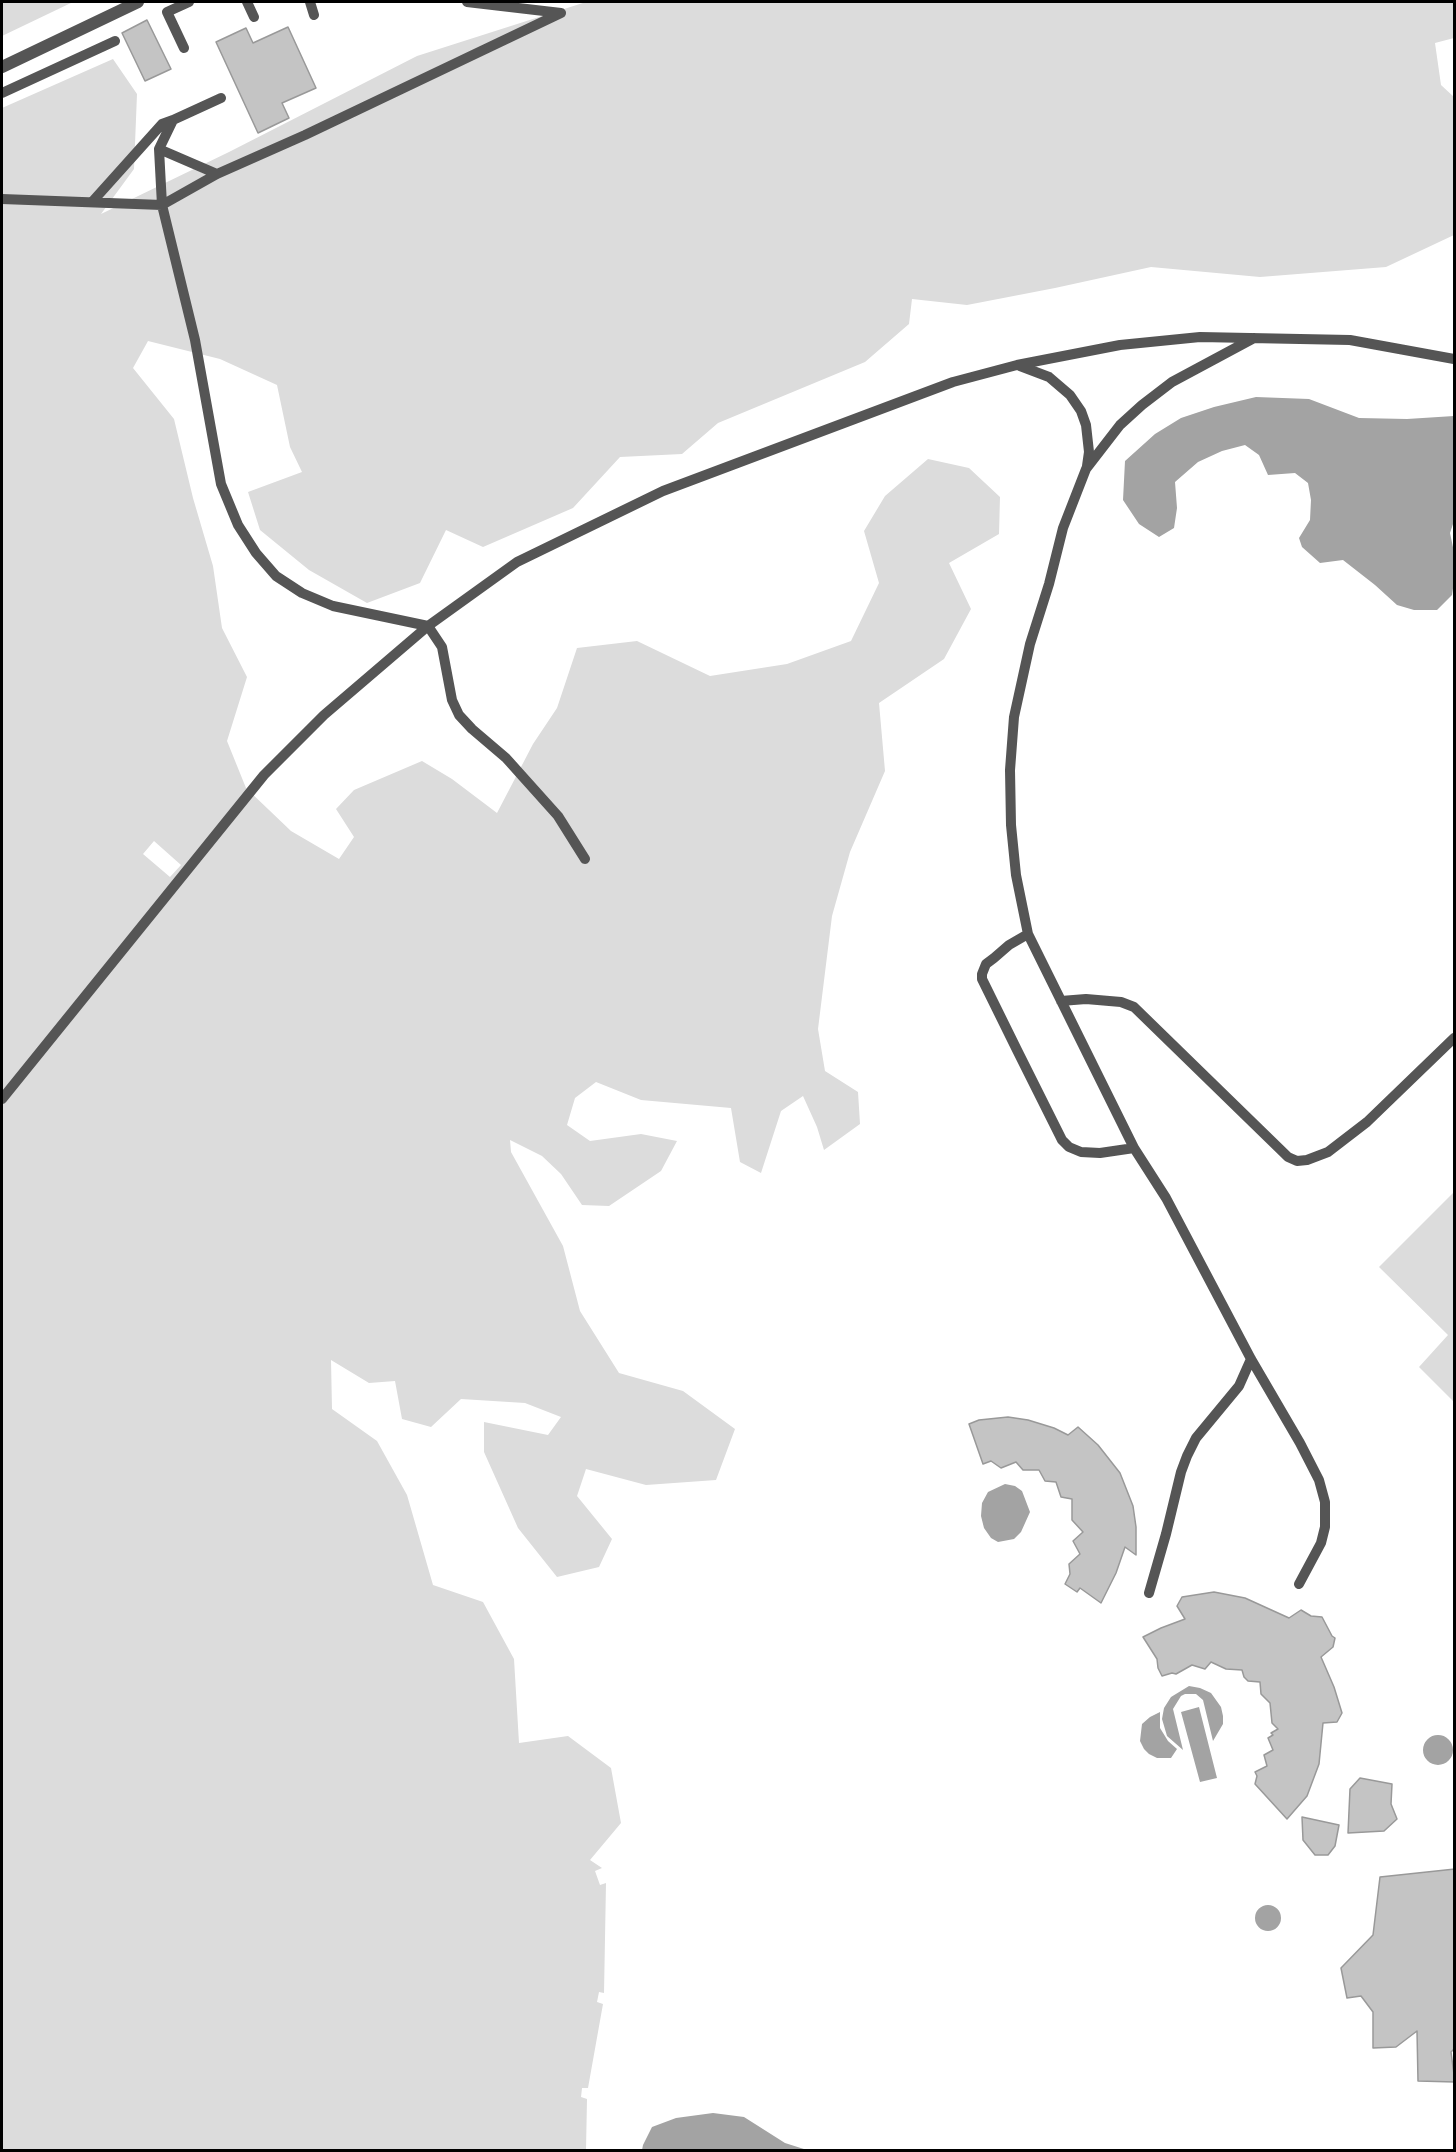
<!DOCTYPE html>
<style>
body{margin:0}
#map{position:relative;width:1456px;height:2152px;overflow:hidden;background:#fff;font-family:"Nunito Sans",sans-serif}
canvas{display:block}
.frame{position:absolute;inset:0;border:3px solid #000;pointer-events:none}
</style>
<div id="map">
<canvas width="1456" height="2152"></canvas>
<div class="frame"></div>
</div>
<script>
const context = document.querySelector('canvas').getContext('2d');
context.lineJoin = 'round';
function fillPath(path, color) { context.fillStyle = color; context.fill(path, 'evenodd'); }
const toPath = rows => new Path2D(rows.map(r => 'M' + r).join(''));
function strokePath(path, color, width, dash) { context.strokeStyle = color; context.lineWidth = width; context.lineCap = dash ? 'butt' : 'round'; context.setLineDash(dash || []); context.stroke(path); }
fillPath(toPath([
 [2,2,73,2,2,36],
 [586,2,1454,2,1454,38,1435,43,1441,85,1454,97,1454,235,1386,267,1260,277,1151,267,1055,288,967,305,912,299,909,324,865,362,718,423,682,454,620,457,573,508,483,547,446,530,420,583,367,603,309,570,260,530,248,492,302,472,290,447,277,385,220,359,148,341,133,368,174,419,193,498,213,566,222,628,247,677,227,741,246,788,291,831,339,859,354,837,336,809,354,790,422,761,452,779,497,813,533,744,557,708,577,648,637,641,710,676,787,664,851,641,879,583,864,531,885,496,928,459,969,468,1000,497,999,534,949,563,971,609,944,659,879,703,885,771,850,852,832,916,818,1029,825,1071,858,1092,860,1124,824,1150,817,1127,803,1096,781,1111,761,1173,740,1162,731,1108,641,1100,596,1082,575,1098,567,1125,590,1141,641,1134,677,1141,661,1171,609,1206,582,1205,561,1174,542,1156,510,1140,511,1152,563,1246,580,1311,619,1373,683,1391,735,1429,716,1480,646,1485,586,1469,577,1496,612,1539,599,1567,557,1577,518,1528,484,1452,484,1422,548,1435,561,1417,525,1403,461,1399,431,1427,402,1419,395,1381,369,1383,331,1360,332,1409,377,1441,407,1495,433,1585,483,1602,514,1659,519,1743,568,1736,611,1768,621,1823,590,1860,602,1868,595,1871,600,1885,606,1883,604,1993,599,1992,597,2002,603,2004,588,2088,582,2088,581,2097,587,2099,586,2150,2,2150,2,108,113,59,137,94,134,169,101,214,229,152,417,56],
 [154,841,181,865,170,877,143,854],
 [1454,1192,1454,1402,1419,1367,1448,1335,1379,1267]
]), '#dcdcdc');
fillPath(toPath([
 [1256,397,1309,399,1359,418,1407,419,1454,416,1454,521,1450,533,1454,552,1454,582,1452,595,1437,610,1414,610,1397,605,1375,585,1343,560,1320,563,1302,547,1299,538,1310,520,1311,500,1308,483,1295,473,1268,475,1259,455,1245,445,1222,451,1198,462,1175,482,1177,508,1174,528,1159,537,1139,524,1123,500,1125,461,1155,434,1181,418,1214,407],
 [1005,1484,1015,1486,1022,1491,1030,1512,1021,1532,1014,1539,998,1542,991,1538,984,1528,981,1516,982,1503,988,1492],
 [1189,1686,1200,1688,1211,1693,1221,1707,1223,1716,1223,1724,1213,1741,1203,1700,1196,1694,1185,1694,1181,1696,1173,1709,1183,1750,1167,1736,1162,1719,1164,1708,1171,1697],
 [1199,1707,1217,1778,1200,1782,1181,1712],
 [1160,1712,1160,1728,1168,1741,1177,1749,1171,1758,1157,1758,1149,1754,1144,1749,1140,1741,1142,1724,1150,1717],
 '1423 1750a15 15 0 1 1 30 0a15 15 0 1 1-30 0Z',
 '1255 1918a13 13 0 1 1 26 0a13 13 0 1 1-26 0Z',
 [713,2113,744,2117,785,2143,807,2150,642,2150,643,2145,652,2127,676,2118]
]), '#a3a3a3');
const building = toPath([
 [147,20,171,69,145,81,122,33,147,20],
 [288,27,316,88,282,103,289,118,258,133,216,42,246,28,253,43,288,27],
 [1008,1417,1028,1420,1054,1428,1068,1435,1078,1427,1098,1445,1120,1473,1133,1506,1136,1527,1136,1555,1125,1547,1116,1573,1101,1603,1080,1588,1077,1592,1065,1584,1070,1574,1069,1564,1080,1554,1073,1541,1083,1532,1072,1520,1072,1499,1061,1497,1056,1482,1045,1481,1039,1470,1023,1470,1016,1462,1001,1468,991,1461,983,1464,969,1424,979,1420,1008,1417],
 [1214,1592,1245,1598,1289,1618,1301,1610,1311,1616,1322,1617,1332,1636,1335,1638,1333,1647,1321,1657,1334,1687,1342,1713,1337,1722,1323,1723,1319,1764,1307,1796,1287,1819,1255,1784,1257,1776,1255,1772,1267,1766,1264,1755,1273,1750,1268,1738,1273,1735,1271,1733,1278,1729,1272,1723,1270,1703,1261,1694,1260,1682,1248,1681,1244,1677,1242,1670,1226,1669,1211,1662,1205,1669,1192,1665,1176,1674,1172,1673,1162,1676,1158,1668,1157,1659,1143,1637,1161,1628,1185,1619,1177,1606,1182,1597,1214,1592],
 [1360,1778,1392,1784,1391,1804,1397,1819,1384,1831,1348,1833,1350,1789,1360,1778],
 [1302,1817,1339,1825,1335,1846,1328,1855,1315,1855,1303,1840,1302,1817],
 [1455,1869,1455,2048,1451,2052,1455,2082,1418,2081,1417,2031,1396,2047,1373,2048,1373,2012,1361,1996,1347,1998,1341,1968,1373,1935,1380,1877,1455,1869]
]);
fillPath(building, '#c4c4c4');
strokePath(building, '#999', 1.5);
strokePath(toPath([
 [247,2,254,17],
 [310,2,314,15],
 [184,48,167,12,189,2],
 [2,93,115,41],
 [221,98,173,120,159,149,162,205,195,340,221,484,238,525,256,553,276,576,302,593,333,606,428,626,517,562,663,491,953,382,1017,365,1120,345,1200,337,1350,340,1454,359],
 [159,149,217,174],
 [2,199,162,205,217,174,305,135,561,13,467,2],
 [92,202,162,124,173,120],
 [1254,338,1172,382,1142,405,1120,425,1086,469,1063,528,1049,584,1030,644,1014,717,1010,770,1011,825,1016,875,1028,934,1134,1148,1166,1198,1251,1359,1300,1443,1319,1480,1325,1502,1325,1527,1321,1543,1299,1584],
 [1020,366,1049,377,1070,395,1081,411,1086,425,1089,452,1087,466],
 [1028,934,1009,945,994,958,986,964,982,974,982,979,1017,1050,1062,1140,1069,1147,1081,1152,1100,1153,1134,1148],
 [1061,1001,1086,999,1121,1002,1134,1007,1288,1157,1297,1161,1307,1160,1328,1152,1367,1122,1454,1038],
 [2,1099,264,775,324,715,428,626,442,647,452,700,459,715,472,729,506,758,558,816,585,859],
 [1149,1593,1166,1534,1181,1472,1187,1456,1196,1438,1239,1386,1251,1359]
]), '#555', 10);
strokePath(toPath([
 [2,67,138,2]
]), '#555', 12);
</script>
